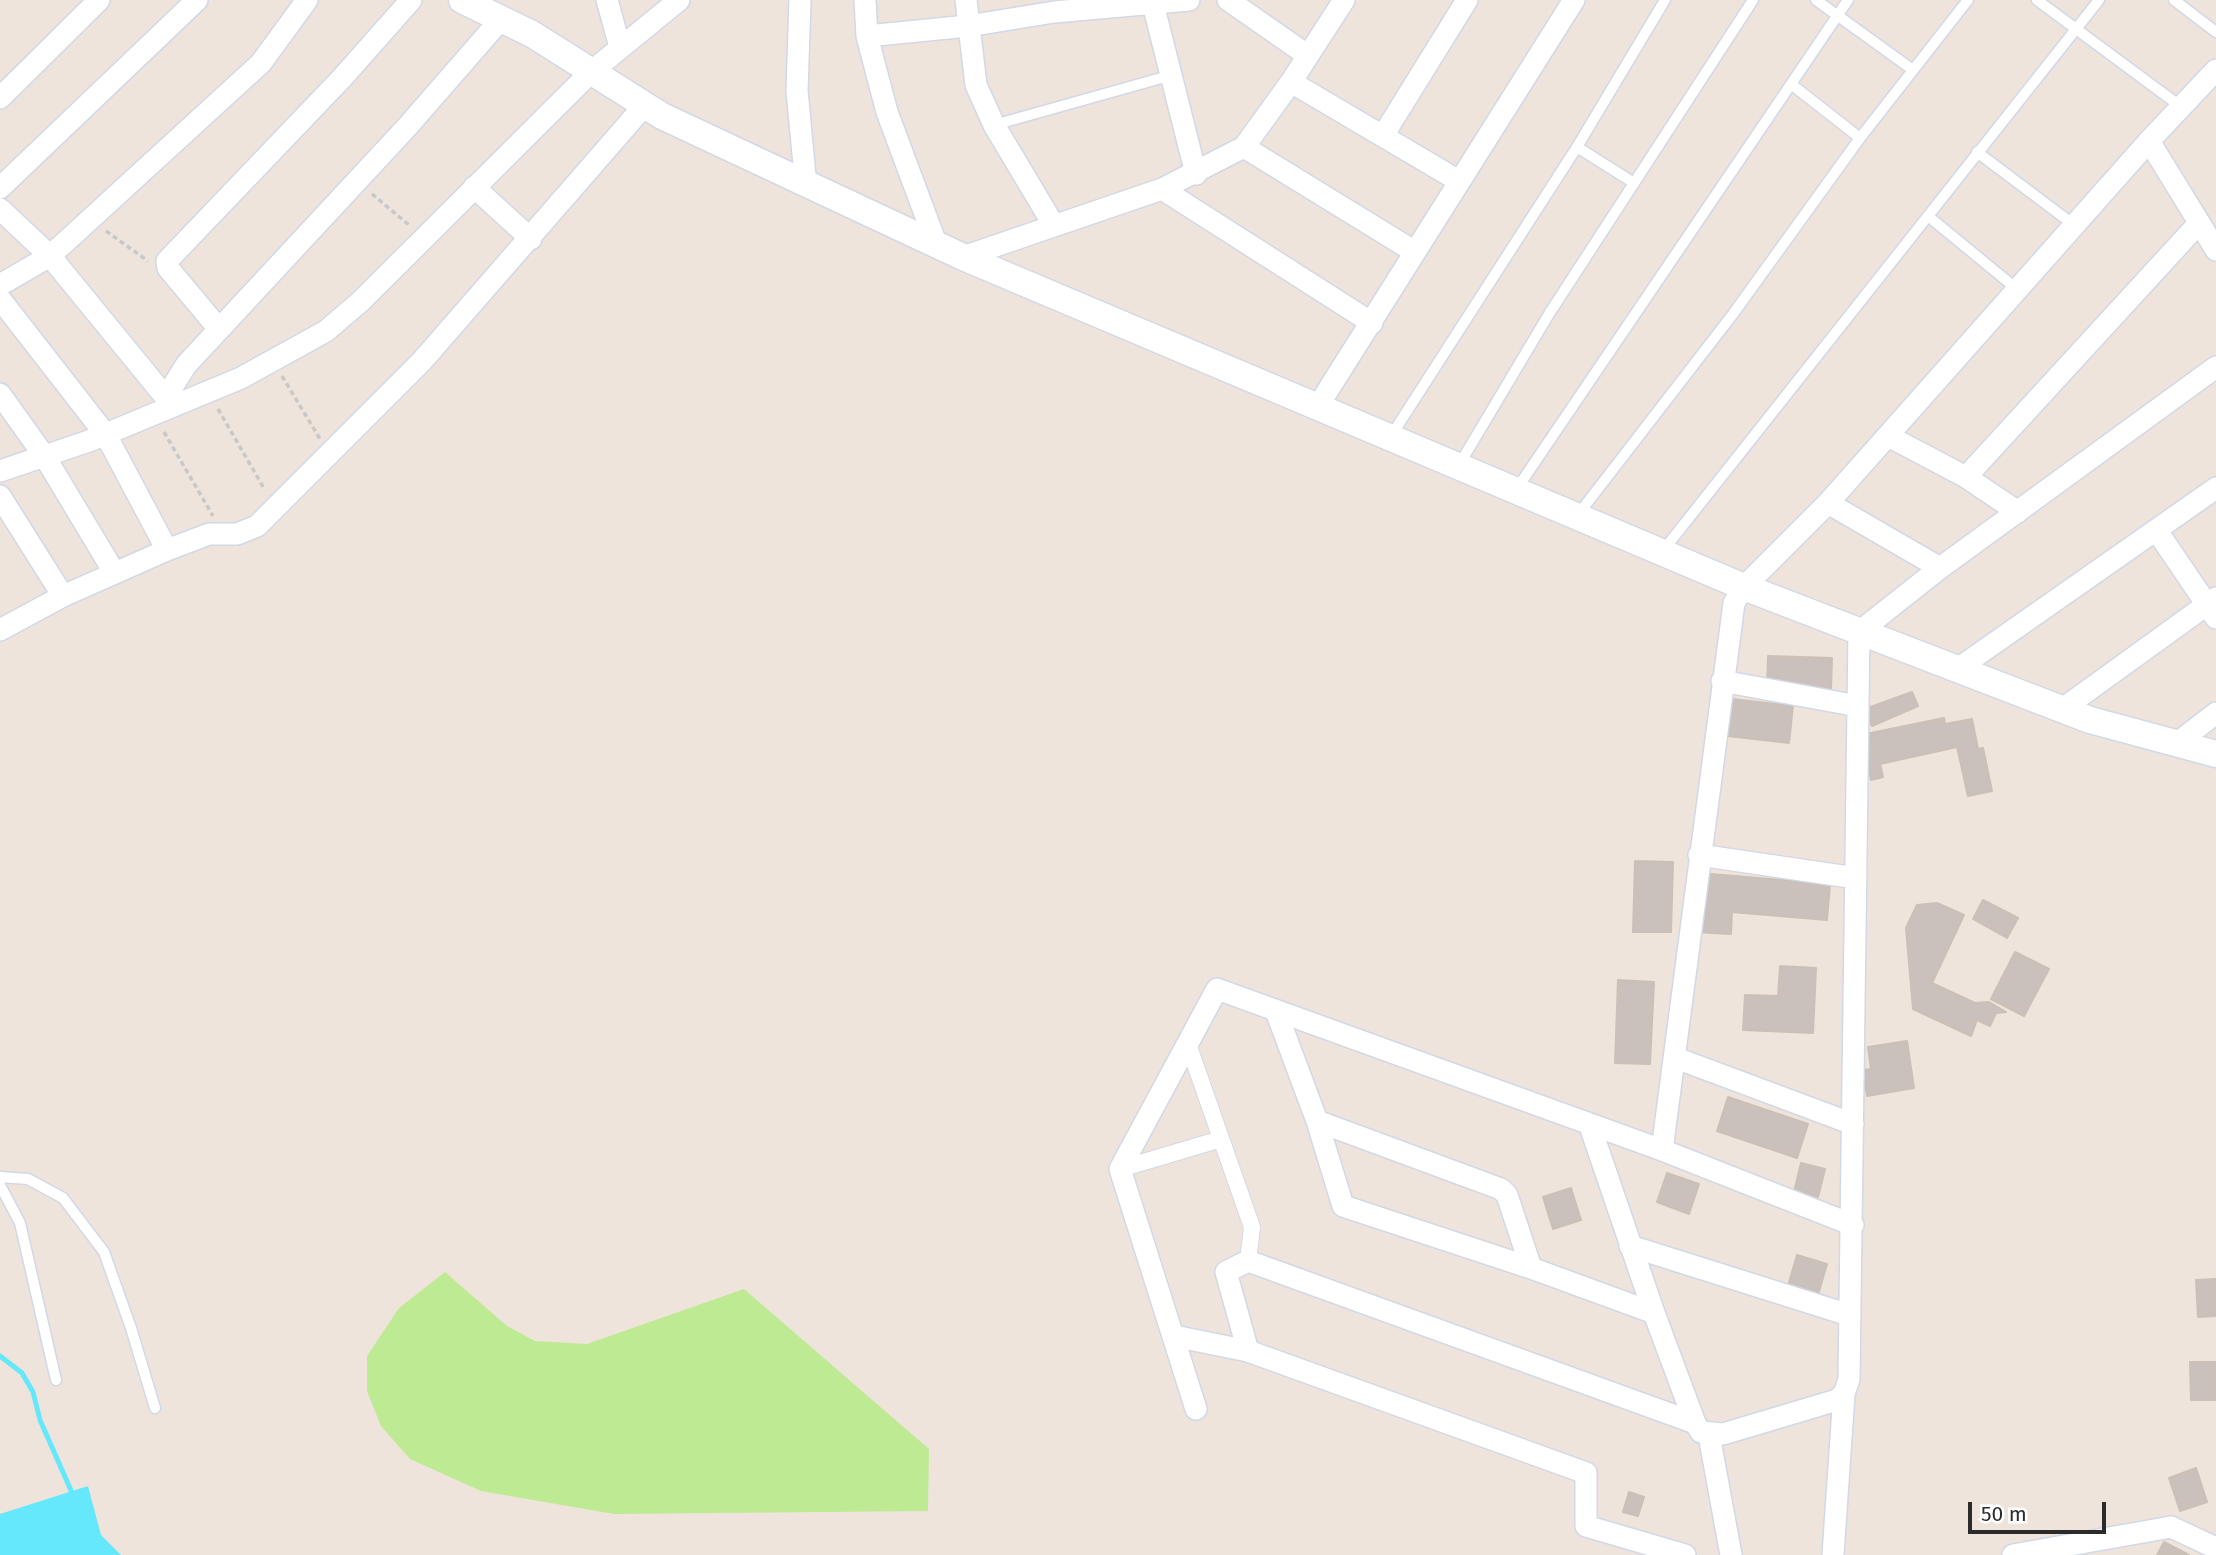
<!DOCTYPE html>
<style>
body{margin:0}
#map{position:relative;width:2216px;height:1555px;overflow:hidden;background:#efe4dc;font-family:"Fira Sans",sans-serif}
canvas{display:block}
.scale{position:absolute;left:1968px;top:1502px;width:138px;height:32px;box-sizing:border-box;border:4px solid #2b2b2b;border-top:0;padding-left:9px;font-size:21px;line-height:24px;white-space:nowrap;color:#2b2b2b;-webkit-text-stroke:5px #fff;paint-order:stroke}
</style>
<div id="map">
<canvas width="2216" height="1555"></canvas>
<div class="scale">50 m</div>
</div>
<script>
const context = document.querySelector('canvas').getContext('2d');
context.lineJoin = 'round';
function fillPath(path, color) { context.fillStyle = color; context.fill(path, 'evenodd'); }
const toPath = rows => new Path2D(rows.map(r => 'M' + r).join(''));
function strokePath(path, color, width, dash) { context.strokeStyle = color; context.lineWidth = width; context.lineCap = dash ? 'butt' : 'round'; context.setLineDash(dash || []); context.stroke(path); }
fillPath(toPath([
 [445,1272,507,1326,535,1341,587,1344,744,1289,929,1449,928,1511,614,1514,481,1491,410,1459,381,1426,367,1391,367,1356,399,1308]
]), '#bdea93');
fillPath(toPath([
 [88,1486,101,1535,121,1555,0,1555,0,1514]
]), '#65e8fb');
strokePath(toPath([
 [0,1356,22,1373,33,1392,40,1420,73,1495]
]), '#65e8fb', 5);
const building = toPath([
 [1768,656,1832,658,1831,688,1767,687,1768,656],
 [1912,692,1918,706,1872,726,1865,709,1912,692],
 [1723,698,1793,706,1789,743,1719,735,1723,698],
 [1944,718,1945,724,1972,719,1978,749,1983,748,1992,791,1968,796,1957,747,1880,764,1883,777,1871,780,1861,735,1944,718],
 [1635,861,1673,862,1671,932,1633,932,1635,861],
 [1699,873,1830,884,1827,920,1732,912,1731,934,1694,932,1699,873],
 [1983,900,2018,918,2007,938,1973,919,1983,900],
 [1937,903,1964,915,1932,983,1975,1003,1989,1002,2006,1012,1996,1013,1990,1026,1977,1020,1971,1036,1913,1009,1906,928,1917,905,1937,903],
 [2015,952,2049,969,2024,1016,1991,999,2015,952],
 [1780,966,1816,968,1813,1033,1743,1030,1745,995,1778,996,1780,966],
 [1618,980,1654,982,1650,1064,1615,1063,1618,980],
 [1907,1041,1914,1088,1867,1096,1863,1070,1871,1069,1868,1047,1907,1041],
 [1728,1097,1808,1124,1797,1158,1717,1131,1728,1097],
 [1801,1163,1825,1169,1818,1197,1794,1192,1801,1163],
 [1667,1173,1699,1184,1689,1214,1657,1202,1667,1173],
 [1571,1188,1581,1220,1553,1229,1543,1197,1571,1188],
 [1797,1255,1827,1264,1818,1295,1788,1286,1797,1255],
 [2216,1279,2216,1316,2198,1317,2196,1280,2216,1279],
 [2190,1362,2216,1362,2216,1400,2191,1400,2190,1362],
 [2196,1468,2207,1502,2180,1511,2169,1478,2196,1468],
 [1629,1492,1644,1497,1638,1516,1623,1512,1629,1492],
 [2164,1542,2189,1555,2157,1555,2164,1542]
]);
fillPath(building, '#cac1bc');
strokePath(building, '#cac0b6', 2);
const service = toPath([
 [1816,0,1913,70],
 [2037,0,2180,106],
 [2174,0,2216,32],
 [1791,84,1860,138],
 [994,125,1172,75],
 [1577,147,1634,183],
 [1977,152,2074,225],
 [1928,216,2018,290],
 [1391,436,1577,147,1665,0],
 [1459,465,1549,314,1753,0],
 [1516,490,1848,0],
 [1577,516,1733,314,1860,138,1968,0],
 [1662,552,2099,0],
 [0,1177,28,1179,63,1198,104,1252,131,1328,155,1408],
 [0,1185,20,1223,56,1380]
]);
const pedestrian = toPath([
 [1188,1044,1252,1227,1248,1261],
 [1120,1169,1221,1139]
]);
const minor = toPath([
 [607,0,620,47],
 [800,0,797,91,806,186],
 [865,0,867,36,887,112,937,246],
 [966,0,976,85,994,125,1053,224],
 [1152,0,1196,174],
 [1228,0,1307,55],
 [867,36,968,26,1054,12,1189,0],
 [1291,82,1459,181],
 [0,98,99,0],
 [1384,134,1467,0],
 [2149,141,2216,250],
 [1244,147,1415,252],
 [474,187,531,239],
 [0,188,197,0],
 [1162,189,1372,323],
 [0,209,50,256,172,405],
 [963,257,1162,189,1244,147,1291,82,1344,0],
 [0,285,50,256,261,63,307,0],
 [0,299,106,435,167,550],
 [219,329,168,268,167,261,342,78,411,0],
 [0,394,45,457,114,572],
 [166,397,186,365,407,127,502,18],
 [1318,406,1574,0],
 [1888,436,1966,477,2018,512],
 [0,471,89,441,241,378,326,331,361,301,591,72,679,0],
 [1966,477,2199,223],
 [0,496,63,596],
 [1828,503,1940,568],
 [2157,531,2216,618],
 [0,630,63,596,167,550,209,534,237,534,257,526,422,361,644,106],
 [1956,670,2216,488],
 [1722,681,1858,706],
 [2061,710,2216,598],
 [2176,744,2216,713],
 [1699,855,1856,878],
 [1276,1011,1317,1121,1343,1206,1531,1268,1654,1313],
 [1676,1058,1853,1124],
 [1317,1121,1501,1189,1507,1195,1531,1268],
 [1590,1126,1654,1313,1695,1423,1701,1432,1723,1434,1837,1400,1844,1394],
 [1662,1150,1734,603,1744,587,1828,503,2149,141,2216,70],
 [1630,1246,1849,1315],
 [1174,1336,1248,1351,1586,1473,1586,1526,1685,1555],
 [1248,1351,1226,1272,1248,1261,1695,1423],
 [1196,1409,1120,1169,1217,989,1662,1150,1853,1225],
 [1709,1435,1731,1555],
 [1833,1555,1844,1394,1849,1379,1859,632,1940,568,2216,367],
 [2013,1555,2171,1527,2216,1548]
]);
const tertiary = toPath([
 [462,0,532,34,662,116,963,257,1744,587,2090,720,2216,754]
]);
strokePath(service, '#d1d8e6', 13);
strokePath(pedestrian, '#d1d8e6', 18);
strokePath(minor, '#d1d8e6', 24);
strokePath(tertiary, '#d1d8e6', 29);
strokePath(toPath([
 [372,194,409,225],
 [106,231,148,261],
 [282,376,320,439],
 [218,409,265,490],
 [164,432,213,516]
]), '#c8c8c8', 3.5, [5, 3.5]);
strokePath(service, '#fff', 10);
strokePath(pedestrian, '#fff', 16);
strokePath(minor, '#fff', 21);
strokePath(tertiary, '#fff', 26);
</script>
